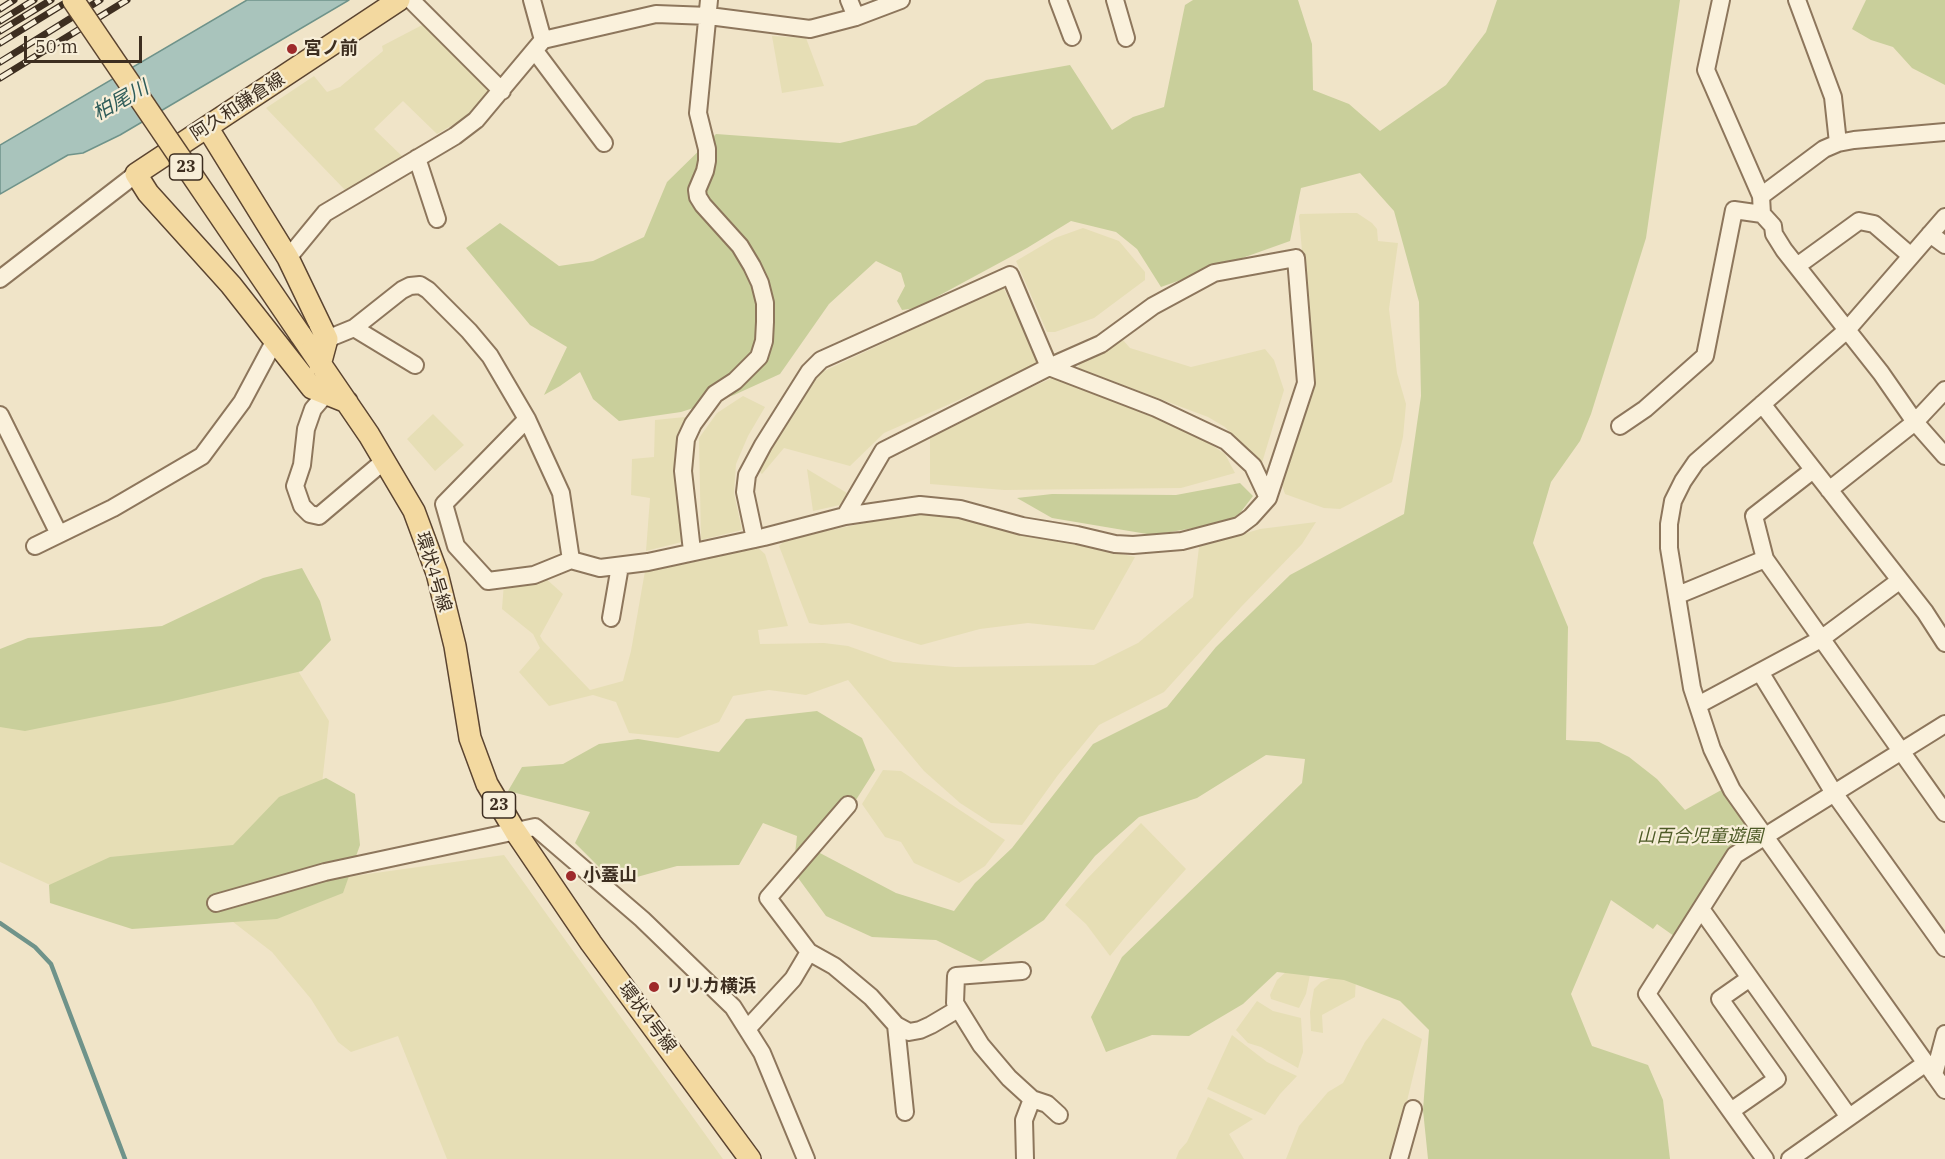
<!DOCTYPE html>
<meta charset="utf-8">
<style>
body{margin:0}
#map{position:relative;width:1945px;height:1159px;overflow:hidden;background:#f0e4c8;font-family:"IBM Plex Serif",serif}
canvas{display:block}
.scale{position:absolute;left:24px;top:36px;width:118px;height:27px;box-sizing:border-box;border:3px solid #3d2e20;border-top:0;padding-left:8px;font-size:18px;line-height:21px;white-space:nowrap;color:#3d2e20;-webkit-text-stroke:4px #f7eed8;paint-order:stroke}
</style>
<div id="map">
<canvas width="1945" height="1159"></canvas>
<div class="scale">50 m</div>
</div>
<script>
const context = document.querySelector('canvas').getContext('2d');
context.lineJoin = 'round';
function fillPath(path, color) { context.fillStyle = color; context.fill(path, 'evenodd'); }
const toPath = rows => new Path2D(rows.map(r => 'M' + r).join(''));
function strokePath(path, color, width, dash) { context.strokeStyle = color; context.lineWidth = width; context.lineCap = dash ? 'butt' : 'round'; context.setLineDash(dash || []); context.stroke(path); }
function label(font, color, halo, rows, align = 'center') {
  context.font = font + ' "IBM Plex Serif","Noto Sans JP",serif'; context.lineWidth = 4.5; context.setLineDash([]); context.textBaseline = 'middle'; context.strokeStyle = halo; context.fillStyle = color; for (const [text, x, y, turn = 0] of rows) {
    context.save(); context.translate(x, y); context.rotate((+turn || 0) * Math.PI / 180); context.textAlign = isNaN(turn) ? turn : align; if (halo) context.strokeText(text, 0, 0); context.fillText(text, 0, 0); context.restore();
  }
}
fillPath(toPath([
 [426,23,489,88,488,96,461,120,437,134,403,101,374,129,405,159,345,190,266,108,314,76,327,92,340,87,383,51,382,46],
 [772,36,806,38,824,86,782,93],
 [1346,213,1357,213,1372,223,1377,229,1378,241,1398,243,1389,309,1397,373,1406,404,1403,437,1392,482,1340,509,1324,508,1285,494,1282,485,1306,409,1310,379,1309,334,1299,216,1300,214],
 [1083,228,1119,241,1145,272,1145,280,1094,318,1055,332,1047,332,1016,261,1055,238],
 [1003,287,1040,362,1031,368,884,433,850,466,784,448,762,474,757,469,820,373],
 [1123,340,1130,348,1191,367,1265,349,1274,360,1284,390,1261,466,1225,427,1208,417,1078,368,1080,361],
 [1052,378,1192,432,1225,454,1235,473,1181,488,1004,490,930,484,930,434],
 [743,396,765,407,748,436,736,464,734,493,742,530,701,540,699,438,717,413],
 [433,414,464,445,435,471,407,439],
 [685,417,674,457,682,542,646,551,650,498,631,495,632,459,654,457,655,420],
 [807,469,847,493,840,505,813,511],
 [915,512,970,519,1135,557,1094,630,1028,623,980,629,921,645,849,623,821,625,809,623,779,546,785,540],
 [1316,522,1302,544,1241,607,1164,692,1099,725,1058,775,1022,825,991,823,960,803,924,771,848,680,806,695,769,690,733,696,719,722,678,738,629,733,616,702,593,695,549,706,519,672,540,648,533,634,502,609,504,583,543,576,563,594,540,636,543,641,590,690,623,681,631,651,645,571,705,560,755,545,765,554,788,626,758,630,760,644,824,643,848,646,893,662,955,667,1094,665,1138,643,1193,597,1199,547,1260,529],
 [258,606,329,721,311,882,504,855,723,1159,447,1159,398,1036,351,1052,338,1042,311,999,272,952,224,915,59,889,0,862,0,701],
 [883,770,901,771,1005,840,985,866,959,883,914,863,901,842,885,837,862,804],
 [1141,823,1186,869,1126,936,1110,956,1086,924,1065,905,1086,880],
 [1288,970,1311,970,1306,994,1299,1008,1271,999,1270,995,1277,980],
 [1343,973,1356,978,1355,997,1322,1015,1323,1033,1311,1031,1310,1012,1314,989,1321,982],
 [1257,1001,1273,1011,1301,1018,1303,1052,1298,1068,1261,1047,1248,1043,1236,1030],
 [1383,1018,1422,1039,1407,1101,1413,1122,1394,1159,1286,1159,1299,1126,1328,1092,1343,1083,1365,1042],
 [1232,1035,1267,1062,1297,1076,1280,1094,1265,1115,1207,1089],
 [1208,1097,1253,1119,1229,1134,1244,1159,1176,1159,1179,1151,1187,1142]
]), '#e6deb5');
fillPath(toPath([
 [1193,0,1298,0,1312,44,1313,90,1349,104,1380,131,1446,85,1486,32,1497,0,1680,0,1646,238,1591,414,1580,441,1551,482,1533,543,1568,627,1566,740,1599,742,1629,757,1657,779,1685,810,1725,788,1753,829,1751,836,1730,848,1674,936,1657,924,1653,929,1611,900,1571,994,1592,1046,1648,1065,1663,1100,1670,1159,1428,1159,1423,1110,1429,1030,1400,1001,1344,980,1277,972,1243,1004,1189,1036,1152,1035,1106,1052,1091,1017,1122,957,1302,783,1305,759,1266,755,1197,798,1139,817,1095,856,1044,920,981,962,936,940,872,937,826,916,793,871,797,836,763,823,739,865,677,866,615,883,575,843,590,812,508,791,522,767,563,764,599,744,638,739,719,752,746,719,817,711,862,738,875,770,854,803,818,852,896,893,954,911,975,883,1012,848,1093,744,1167,707,1216,647,1290,575,1404,514,1421,396,1419,302,1394,211,1360,173,1301,188,1290,241,1161,287,1137,249,1116,232,1071,221,1027,248,916,308,902,310,897,301,905,286,901,273,876,261,829,304,780,374,734,395,681,412,619,421,593,399,580,372,560,386,544,395,567,347,530,325,466,248,500,223,559,266,593,261,644,237,667,182,716,134,840,143,916,125,986,80,1070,65,1112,130,1133,117,1164,107,1185,5],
 [1866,0,1945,0,1945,85,1912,68,1893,47,1871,40,1852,29],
 [1240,483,1253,496,1237,517,1199,527,1153,535,1052,518,1017,498,1052,494,1176,495],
 [302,568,320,601,331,640,302,671,169,702,25,731,0,727,0,649,28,638,162,626,263,578],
 [326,778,355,794,360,845,343,893,277,919,132,929,50,903,49,885,110,857,233,845,279,797]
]), '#c9cf9b');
const water = toPath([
 [247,0,349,0,120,135,83,153,68,155,0,194,0,145,247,0]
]);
fillPath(water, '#a9c4bc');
strokePath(water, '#6f938a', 1.5);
strokePath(toPath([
 [0,923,35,947,51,964,125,1159]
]), '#6f938a', 4.5);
const minor = toPath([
 [411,0,502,91],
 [532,0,543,40],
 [849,0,856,17],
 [1058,0,1072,37],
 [1115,0,1126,38],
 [1721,0,1706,70,1761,196],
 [1797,0,1833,97,1838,143],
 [535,51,604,143],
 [1945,132,1854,140,1838,143,1824,149,1761,196,1762,214,1773,226,1774,234,1784,250,1881,373,1915,422,1945,456],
 [417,158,437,219],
 [1945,217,1847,330,1696,462,1683,481,1673,501,1669,524,1669,548,1692,688,1712,749,1732,790,1945,1090],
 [1930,234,1945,245],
 [288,258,325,213,455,136,476,120,543,40,656,14,709,16,810,29,856,17,901,0],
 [1797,266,1859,221,1874,224,1911,256],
 [0,279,136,174],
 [354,328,415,365],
 [327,339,354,328,402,290,410,286,420,285,428,290,469,331,490,356,527,419,561,493,571,560],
 [325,395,313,409,306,429,302,465,295,486,302,506,310,514,319,516,384,461],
 [1762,404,1925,612,1945,643],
 [0,415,59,534],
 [527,419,444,504,456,546,488,581,534,575,571,560,600,568,648,562,764,537,845,516,920,505,960,509,1022,526,1077,535,1115,544,1133,545,1182,541,1239,526,1251,517,1268,498,1306,383,1296,258,1214,273,1153,306,1101,344,1049,367,883,451,845,516],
 [1620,426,1645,409,1705,356,1734,210,1762,214],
 [1813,470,1754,516,1765,559,1945,813],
 [1829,490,1915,422,1945,390],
 [755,539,745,492,747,475,763,445,809,372,821,360,1010,275,1049,367,1156,408,1226,441,1253,466,1268,498],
 [35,546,113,508,202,456,242,402,274,342],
 [692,551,683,471,686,439,693,424,715,394,735,381,759,357,764,341,765,322,765,303,760,283,752,266,740,246,703,205,698,197,697,190,705,171,707,161,707,149,698,113,709,0],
 [1678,595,1765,559],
 [611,618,620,566],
 [1760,672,1834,793,1945,948],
 [1698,705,1821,639,1899,581],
 [216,903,325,872,535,827,642,919,733,1007,762,1053,806,1159],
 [1701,909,1849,1117],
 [809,952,768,898,848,805],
 [1022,971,956,976,955,1003,981,1045,1009,1078,1032,1099,1047,1104,1059,1115],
 [896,1025,905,1112],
 [747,1029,793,979,809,952,834,966,871,997,896,1025,909,1032,920,1030,931,1025,958,1009],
 [1934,1075,1945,1034],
 [1731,1111,1777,1079,1720,999,1750,978],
 [1025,1159,1024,1120,1032,1099],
 [1399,1159,1413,1109],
 [1765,1159,1647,994,1735,855,1945,724],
 [1790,1159,1926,1063]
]);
const major = toPath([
 [207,127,288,258,327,339,320,365],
 [300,334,369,435,414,511,437,573,455,646,470,738,487,784,515,831,591,943,750,1159],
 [347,402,312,388,231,285,148,193,136,174,399,0]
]);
strokePath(minor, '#8d765c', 20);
strokePath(major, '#5b4430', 24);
strokePath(minor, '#faf1dc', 16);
strokePath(major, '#f3d9a0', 21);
const rail = toPath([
 [0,9,14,0],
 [0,21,34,0],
 [0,31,51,0],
 [0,43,70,0],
 [0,62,100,0],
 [0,78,127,0]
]);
strokePath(rail, '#3d2e20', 7);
strokePath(rail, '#f7eed8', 4.5, [14]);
const majorBridge = toPath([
 [73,0,300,334]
]);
strokePath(majorBridge, '#5b4430', 24, []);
strokePath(majorBridge, '#f3d9a0', 21);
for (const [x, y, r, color] of [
 [292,49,6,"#9e2a2b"],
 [571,876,6,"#9e2a2b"],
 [654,987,6,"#9e2a2b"]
]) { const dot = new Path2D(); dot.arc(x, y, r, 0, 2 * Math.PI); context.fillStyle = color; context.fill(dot); strokePath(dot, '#f7eed8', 2); }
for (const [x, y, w] of [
 [186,167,33],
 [499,805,33]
]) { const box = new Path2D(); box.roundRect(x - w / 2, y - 13, w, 26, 4.5); context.fillStyle = '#f7eed8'; context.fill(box); strokePath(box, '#3d2e20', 1.5); }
label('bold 16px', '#3d2e20', null, [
 ["23",186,167],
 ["23",499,805]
]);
label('bold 18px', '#3d2e20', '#f7eed8', [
 ["宮ノ前",304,49],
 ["小蓋山",583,876],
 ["リリカ横浜",666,987]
], 'left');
label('18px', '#3d2e20', '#f7eed8', [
 ["阿久和鎌倉線",238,107,-33],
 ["環状4号線",433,572,73],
 ["環状4号線",647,1018,53]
]);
label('italic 18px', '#4d5a26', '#f7eed8', [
 ["山百合児童遊園",1700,837]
]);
label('italic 20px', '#2f5d5a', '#f7eed8', [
 ["柏尾川",121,101,-29]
]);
</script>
